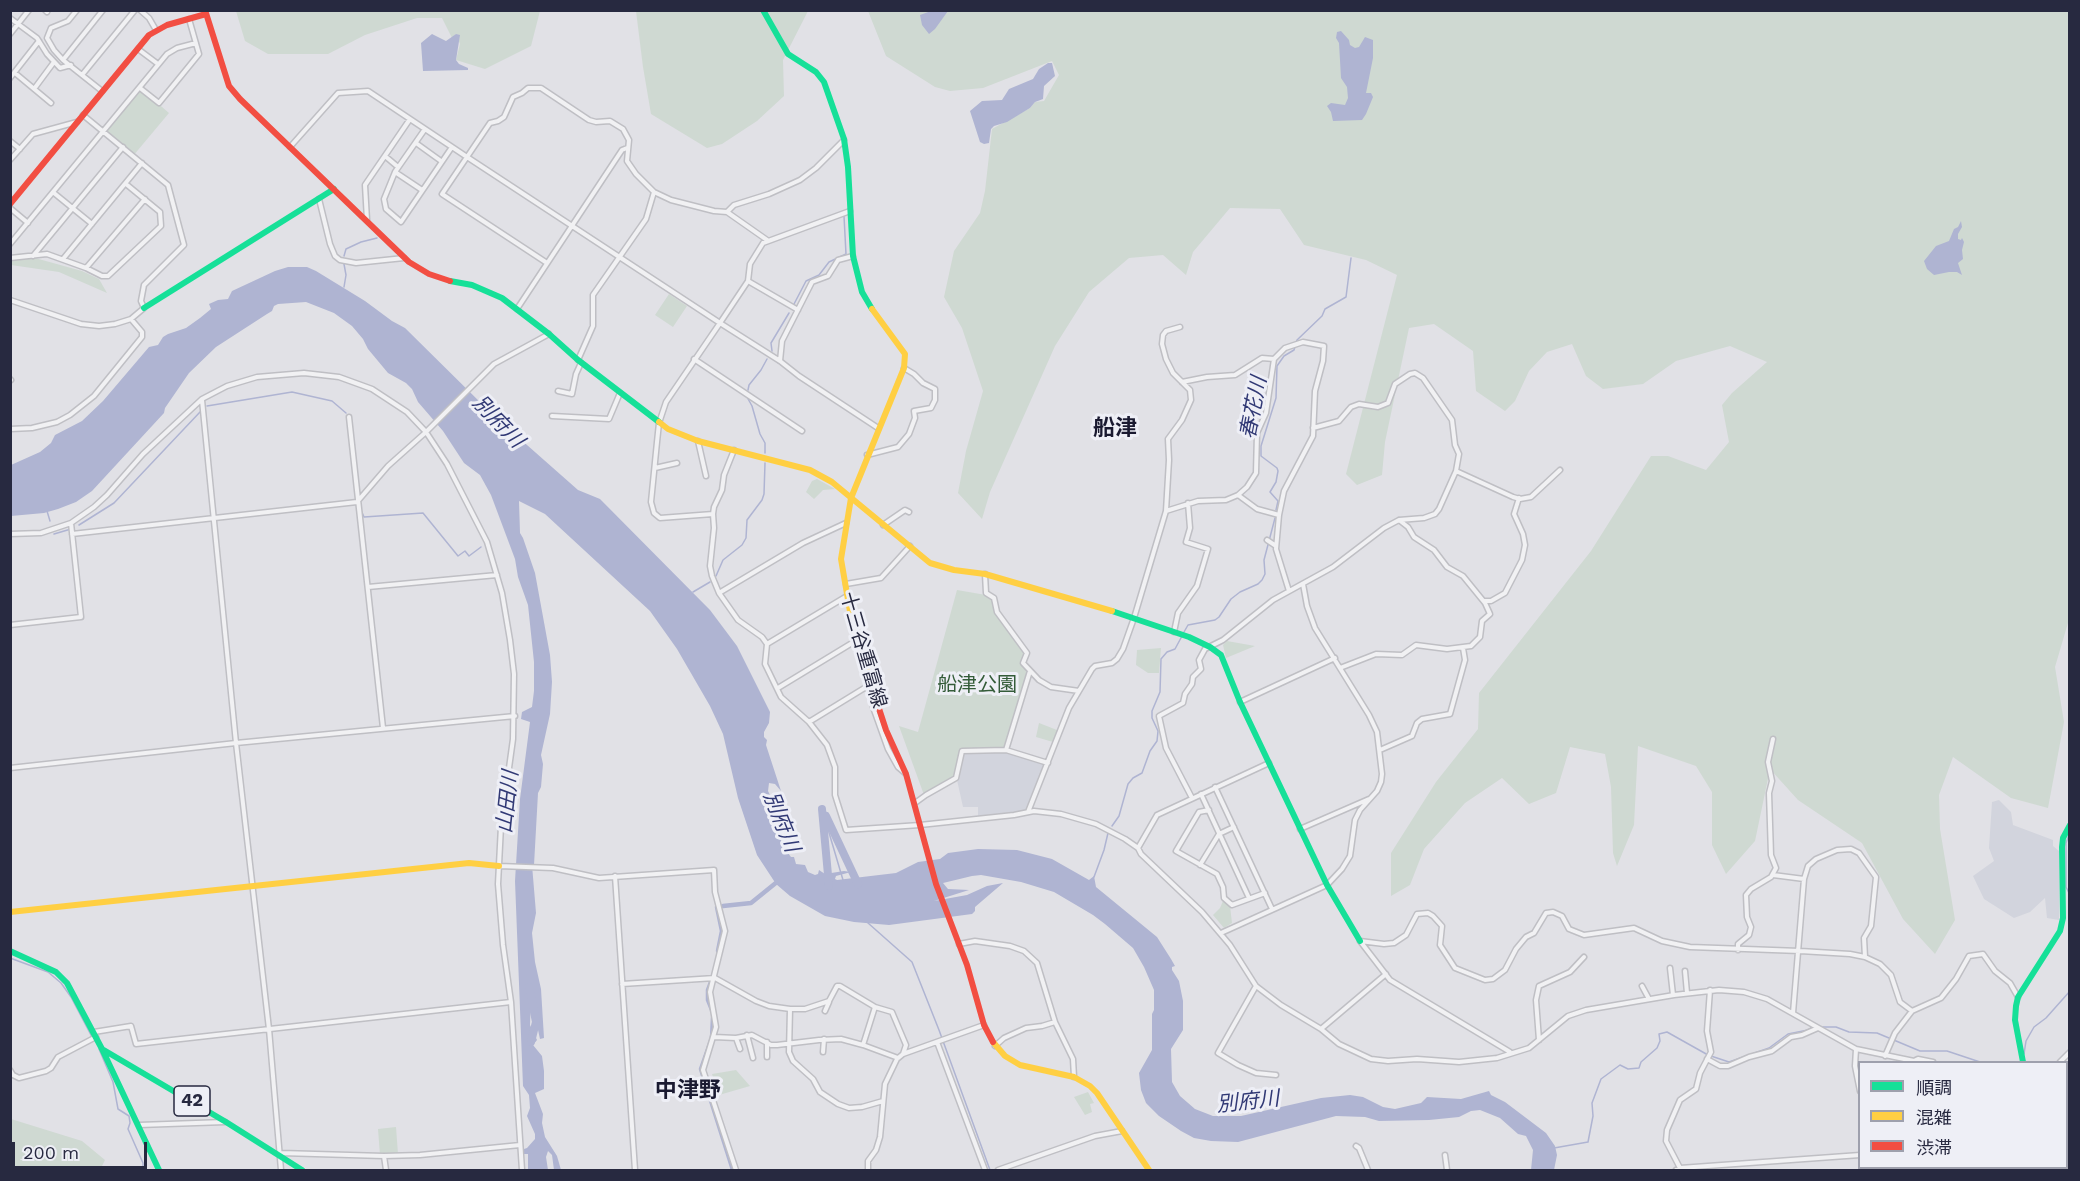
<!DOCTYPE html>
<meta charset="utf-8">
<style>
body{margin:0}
#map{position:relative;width:2080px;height:1181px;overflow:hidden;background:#e1e1e6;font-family:"Work Sans","Noto Sans JP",sans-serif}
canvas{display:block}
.frame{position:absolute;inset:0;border:12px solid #272940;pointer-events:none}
.legend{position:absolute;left:1858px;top:1061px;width:210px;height:108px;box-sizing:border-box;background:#eeeff6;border:2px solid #9ea0ad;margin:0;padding:8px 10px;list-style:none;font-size:18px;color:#272940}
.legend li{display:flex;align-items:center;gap:12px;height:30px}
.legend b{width:30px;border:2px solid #9ea0ad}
.scale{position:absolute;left:12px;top:1142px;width:135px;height:27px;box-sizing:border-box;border:3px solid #272940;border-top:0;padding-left:8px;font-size:18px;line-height:21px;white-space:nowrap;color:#272940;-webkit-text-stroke:4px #eeeff6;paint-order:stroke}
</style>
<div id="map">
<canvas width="2080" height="1181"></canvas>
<div class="frame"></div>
<ul class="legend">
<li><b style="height:8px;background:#16e098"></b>順調</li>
<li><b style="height:8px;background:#ffcf43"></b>混雑</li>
<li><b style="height:8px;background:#f24e42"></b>渋滞</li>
</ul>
<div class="scale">200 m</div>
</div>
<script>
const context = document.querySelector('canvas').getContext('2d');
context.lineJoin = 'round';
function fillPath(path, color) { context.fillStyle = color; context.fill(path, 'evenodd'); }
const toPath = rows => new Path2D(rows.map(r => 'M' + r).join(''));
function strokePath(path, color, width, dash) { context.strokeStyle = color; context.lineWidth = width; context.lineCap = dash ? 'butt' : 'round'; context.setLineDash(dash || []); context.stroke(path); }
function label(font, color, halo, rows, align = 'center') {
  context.font = font + ' "Work Sans","Noto Sans JP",sans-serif'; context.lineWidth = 6; context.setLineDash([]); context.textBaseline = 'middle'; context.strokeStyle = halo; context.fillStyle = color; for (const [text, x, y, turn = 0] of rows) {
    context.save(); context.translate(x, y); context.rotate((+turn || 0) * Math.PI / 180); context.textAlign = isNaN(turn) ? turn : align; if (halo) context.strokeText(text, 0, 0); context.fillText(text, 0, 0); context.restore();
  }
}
fillPath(toPath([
 [1008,752,1045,765,1027,809,1022,812,978,817,978,807,963,807,957,780,964,753],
 [1999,800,2011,812,2013,825,2053,840,2053,846,2059,851,2059,920,2047,918,2045,898,2030,912,2014,918,1984,899,1973,876,1994,861,1989,848,1992,802]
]), '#d2d4dd');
fillPath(toPath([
 [236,11,540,11,531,46,485,69,456,60,460,44,456,34,452,38,442,18,417,18,365,35,328,54,268,54,245,41],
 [636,11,808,11,783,60,784,96,757,121,722,144,707,148,651,114,643,67],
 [868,11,2069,11,2070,616,2055,667,2064,722,2048,808,2011,798,1953,757,1939,795,1940,829,1955,920,1935,954,1903,919,1862,843,1798,800,1770,769,1755,841,1726,874,1712,845,1712,792,1696,766,1638,746,1634,825,1617,866,1613,853,1611,787,1605,754,1570,747,1556,793,1529,804,1502,778,1465,803,1424,849,1410,885,1391,896,1391,853,1436,782,1478,729,1479,693,1591,551,1651,456,1668,456,1706,470,1729,442,1722,405,1732,393,1767,362,1730,346,1676,361,1643,384,1603,389,1586,376,1572,344,1547,352,1529,371,1515,401,1505,411,1476,391,1473,351,1434,324,1409,328,1385,442,1382,475,1357,485,1346,474,1397,275,1366,260,1304,245,1280,209,1230,208,1193,252,1186,275,1163,255,1129,258,1089,292,1055,346,990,492,982,519,958,493,966,451,983,391,962,328,944,297,954,251,980,213,985,191,992,129,1030,108,1035,102,1044,101,1059,75,1052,61,983,88,950,91,935,87,886,56],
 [140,88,169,113,133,156,103,131],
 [35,258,82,271,99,279,107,293,59,272,11,265,11,261],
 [669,294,687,306,673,327,655,315],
 [817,479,835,489,823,490,814,499,806,492,812,481],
 [957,590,986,595,993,598,995,613,1025,653,1021,664,1028,671,1003,749,961,749,954,777,924,795,899,726,918,732],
 [1227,641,1255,646,1226,658,1223,645],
 [1161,648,1159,673,1148,673,1136,665,1137,650],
 [1039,723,1057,730,1053,742,1036,737],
 [1223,901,1228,902,1230,906,1232,923,1224,928,1213,915,1220,908],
 [736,1070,750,1086,719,1095,712,1074],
 [1088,1092,1094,1103,1090,1104,1092,1112,1085,1115,1074,1097],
 [11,1119,82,1141,105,1160,100,1170,11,1170],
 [396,1127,398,1154,380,1155,378,1129]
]), '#cfd9d2');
fillPath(toPath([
 [931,11,948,11,935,29,929,34,922,25,920,15],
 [1341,31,1349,40,1350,45,1355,48,1359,47,1365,37,1373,40,1373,58,1366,93,1371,93,1373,97,1366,114,1362,120,1333,121,1331,112,1327,106,1331,103,1345,105,1348,98,1347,87,1341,78,1339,43,1336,38,1337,32],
 [432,34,446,41,456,34,460,35,456,60,459,64,468,68,468,70,423,71,421,43],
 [1048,63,1052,63,1055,76,1044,86,1043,99,1035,102,1030,108,1007,122,994,126,991,129,989,143,984,144,980,142,970,111,982,101,1002,100,1009,89,1033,79,1039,69],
 [1961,221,1962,227,1958,234,1958,239,1961,240,1962,238,1964,242,1962,250,1963,259,1958,263,1962,275,1957,272,1949,272,1934,275,1927,269,1924,261,1936,246,1949,241,1954,229,1958,227],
 [288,267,307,267,316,271,365,301,392,321,405,328,485,407,487,418,491,424,510,430,578,490,600,499,710,610,737,646,770,712,769,723,764,732,764,737,767,740,766,745,781,791,775,784,769,783,768,791,774,803,773,814,777,821,775,827,785,849,791,857,794,857,796,864,805,865,808,872,815,875,818,874,819,870,825,874,844,871,851,872,836,876,835,879,837,880,896,873,918,862,940,859,948,853,978,849,1017,850,1052,859,1089,880,1094,876,1096,887,1157,937,1171,959,1175,966,1172,967,1172,970,1179,981,1183,1001,1183,1030,1171,1049,1172,1082,1180,1096,1195,1109,1213,1116,1241,1116,1321,1098,1350,1095,1363,1097,1383,1107,1395,1109,1421,1103,1427,1097,1461,1099,1489,1091,1491,1095,1505,1102,1546,1133,1555,1146,1557,1155,1554,1170,1531,1170,1533,1150,1526,1136,1518,1134,1500,1118,1480,1110,1471,1111,1459,1117,1429,1120,1379,1121,1365,1117,1336,1116,1238,1142,1211,1141,1194,1138,1181,1131,1159,1116,1146,1103,1141,1090,1139,1073,1152,1050,1152,1014,1154,1010,1154,990,1144,967,1133,948,1105,924,1093,915,1054,892,1021,882,981,875,972,876,943,883,948,889,969,890,934,901,967,895,987,886,1003,883,975,907,975,911,972,914,889,925,854,922,825,916,790,896,776,884,757,855,738,798,723,734,710,706,677,649,650,611,545,514,519,501,520,533,523,538,535,573,550,655,552,682,550,714,541,755,543,764,541,787,538,793,534,865,532,865,536,913,532,933,535,962,541,989,544,1038,540,1039,531,998,530,1025,537,1040,533,1045,542,1056,544,1071,544,1089,535,1093,543,1114,542,1123,545,1137,557,1156,561,1170,554,1170,552,1155,548,1151,546,1157,548,1170,528,1170,528,1154,524,1154,524,1149,527,1148,535,1139,535,1134,527,1116,530,1108,529,1095,523,1086,515,881,520,799,530,722,521,719,522,712,532,707,534,691,534,662,528,605,518,577,515,559,491,495,480,475,464,463,443,431,418,402,412,389,406,383,388,373,368,349,363,339,352,326,334,313,306,302,278,304,274,306,272,311,267,314,216,347,189,373,165,408,164,413,92,491,76,502,58,509,44,513,11,516,11,465,40,452,51,443,55,435,82,421,103,401,149,347,158,345,163,337,168,334,186,328,200,318,211,309,209,304,218,300,228,299,232,291,275,271]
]), '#afb4d2');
strokePath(toPath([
 [344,256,346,249,361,242,377,238],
 [344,287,346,275,344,264],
 [793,306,806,281,819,275,829,262,846,254,844,216],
 [772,351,771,343,789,313],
 [748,390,749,385,761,370,767,359],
 [747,397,752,406,760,434,765,443,765,453],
 [207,406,292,392,332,401,346,413],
 [361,510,364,517,423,513,458,556,465,551,469,556,481,547],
 [1276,510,1278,501,1270,492,1276,482,1278,471,1277,468,1261,456,1261,446,1276,398,1277,366,1284,356,1294,350,1297,340,1322,316,1325,309,1346,297,1351,258],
 [47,511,50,521],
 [79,525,114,503,200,412],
 [54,534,71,529],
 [716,576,723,560,742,545,746,538,747,520,762,500,764,494,765,463],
 [693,592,710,582],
 [1184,632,1188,625,1215,620,1219,617,1231,599,1240,592,1258,584,1262,580,1265,574,1264,560,1275,518],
 [822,809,843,880],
 [1112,826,1119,816,1128,784,1133,778,1142,773,1150,751,1157,741,1158,731,1152,718,1152,711,1160,692,1161,659,1167,652,1175,649,1182,636],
 [2070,832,2066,843,2066,887,2070,895],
 [1094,877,1104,850,1108,833],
 [868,923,912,962,939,1030,990,1170],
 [10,958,48,972,61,983,71,997,92,1037],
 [1823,1027,1836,1027,1849,1032,1877,1033,1920,1051,1947,1051,1980,1062],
 [99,1049,113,1082,118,1109,129,1116,130,1123,128,1129,143,1163,143,1170],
 [2024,1054,2026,1041,2034,1027,2046,1018,2070,991],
 [1554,1148,1588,1142,1593,1116,1592,1103,1601,1079,1620,1065,1628,1069,1639,1068,1641,1062,1657,1048,1660,1041,1659,1034,1667,1032,1708,1055,1729,1062,1769,1048,1788,1034,1808,1030,1812,1027]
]), '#afb4d2', 1.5);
strokePath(toPath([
 [723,906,751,903,777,882,777,878],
 [717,907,722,931,718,951],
 [711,982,708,990,708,1000,712,1010],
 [713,1018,712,1038,701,1069,733,1170]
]), '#afb4d2', 4.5);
strokePath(toPath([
 [822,809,829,886],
 [826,816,858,884],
 [529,987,536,1022,531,1042]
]), '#afb4d2', 8);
const street = toPath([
 [45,10,47,12,48,10],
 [77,10,68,21,51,28,47,38,54,50,63,60,102,91],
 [140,10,149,18,156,30],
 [10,18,37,38,47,54,60,68,71,65],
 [10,34,29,10],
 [138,49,158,64],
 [63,60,103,10],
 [15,73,51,103],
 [82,75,135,10],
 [10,78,39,41],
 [140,88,159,103,199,54,189,19],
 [34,89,54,62],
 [425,129,395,172,384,199,386,209,401,222,452,147],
 [10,141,20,149],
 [416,143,441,161],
 [290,147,338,93,368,91,410,119],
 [385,156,398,167],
 [10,160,33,134,77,122],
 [395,172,422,190],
 [54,193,92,224],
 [319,199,330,244,335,256,340,260,356,263,404,258],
 [10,208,28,223],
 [850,211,763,243,750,264,748,281,720,323,780,361,799,376,878,428],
 [727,212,734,205,769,194,800,180,816,168,844,140],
 [367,220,365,185,410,119,467,157,490,123,498,121,504,117,513,97,522,93,528,88,541,88,589,120,596,122,610,121,623,129,629,140,627,161,636,174,654,192,671,200,714,211,727,212,767,240],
 [10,244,167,54,177,48,196,43],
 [33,256,123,147],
 [10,258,47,254,86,268,102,276,108,276,161,226,160,212,126,184],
 [63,259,142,163],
 [547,263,442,194,467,157,720,323,666,402,659,423,657,442,651,502,654,513,660,518,713,514,714,528,710,566,712,576,719,593,738,620,762,637,767,644,765,664,781,697,809,722,827,745,835,767,835,795,846,830,920,825,1014,815,1034,811,1061,814,1096,824,1125,839,1138,848,1141,854,1202,912,1230,945,1256,986,1281,1005,1321,1029,1339,1044,1371,1059,1388,1061,1417,1059,1459,1062,1497,1058,1529,1048,1568,1016,1586,1010,1674,995,1719,990,1744,992,1767,999,1856,1049,1914,1061,1918,1059,1933,1062],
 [86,268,145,199],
 [748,281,798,310],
 [10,300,81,324,99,326,115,324,131,319,144,308,141,301,144,285,184,245,168,185,83,115],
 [517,309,622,150,627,148],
 [694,359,802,431],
 [578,360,593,326,593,295,646,219,654,192],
 [780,361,782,341,812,282,828,276,838,260,853,256],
 [10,379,11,380],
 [1182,382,1207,377,1235,375,1262,358,1274,359],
 [558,391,572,394,576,374,581,363],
 [202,400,236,743,269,1029,281,1170],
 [552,416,609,419,620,393],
 [349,417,383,728],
 [10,429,32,428,57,422,70,415,94,396,142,337,142,332,131,319],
 [698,441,706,476],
 [867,455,898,447,909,434,915,418,914,411,931,408,935,400,935,389,923,383,914,374,904,368],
 [655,468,677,463],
 [1456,471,1513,497,1520,499,1531,497,1560,470],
 [1238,495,1257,509,1279,515],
 [1166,511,1198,501,1226,500,1238,495,1247,487,1256,473,1257,433,1266,413,1274,359,1285,348,1303,342,1324,346,1323,361,1315,391,1313,436,1284,491,1279,515,1276,549,1289,591],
 [713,514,714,507,722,490,724,475,734,450],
 [883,525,905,510,909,512],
 [10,534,41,533,71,523,94,507,107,495,143,454,202,399,227,386,257,377,304,373,339,377,372,389,407,412,426,432,447,464,487,542,502,593,510,640,514,674,513,739,501,826,498,884,503,945,511,1002,522,1170],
 [72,534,357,502,388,466,426,432,494,364,549,334],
 [1267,540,1276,546],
 [985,574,986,593,994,598,997,612,1027,653,1023,663,1039,680,1051,687,1079,691],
 [846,584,881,578,910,546],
 [368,587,497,575],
 [719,593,803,543,846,523],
 [1484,601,1491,601,1505,593,1522,560,1525,545,1523,534,1514,514,1519,498],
 [10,625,81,617,71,523],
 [1174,632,1178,613,1197,586,1208,549,1186,542,1190,528,1188,503],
 [767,644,847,596],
 [1340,668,1376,654,1402,655,1416,645,1447,649,1471,646,1480,637,1482,621,1490,614,1485,603,1463,576,1447,567,1434,550,1414,537,1408,527,1399,520],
 [778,688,857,640],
 [875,700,873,707,888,749,898,767,905,773],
 [1240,702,1335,658],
 [809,722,871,684],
 [1006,750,1030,671],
 [1380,750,1412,736,1417,723,1422,719,1450,714,1465,660,1463,648],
 [10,768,236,743,515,716],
 [1215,787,1272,909],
 [1201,794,1249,898],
 [1192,798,1166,748,1159,716,1183,703,1185,694,1192,684,1193,677,1201,669,1199,660,1205,649,1223,640,1273,600,1333,567,1384,528,1399,520,1424,518,1435,514,1439,509,1456,471,1459,454,1455,445,1452,420,1423,378,1415,373,1410,374,1395,384,1388,403,1378,407,1359,404,1351,407,1339,421,1313,428],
 [915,803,926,795,956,778,962,751,1006,750,1048,763],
 [1209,810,1199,812,1176,851,1217,874,1223,887,1224,898,1232,905,1265,893],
 [1028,812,1069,708,1092,669,1095,666,1112,663,1117,659,1123,649,1134,618,1166,511,1169,460,1168,439,1182,420,1191,400,1190,390,1173,373,1166,359,1162,344,1163,335,1166,331,1180,327],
 [1300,829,1369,799],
 [1138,848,1157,815,1269,763],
 [1200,865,1219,834,1234,827],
 [499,866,553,868,599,878,714,870,715,892,725,931,710,992,716,1027,703,1070,736,1170],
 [1773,875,1804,879],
 [615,876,635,1170],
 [1221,933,1327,885,1342,869,1350,856,1355,820,1360,810,1377,791,1381,782,1382,774,1377,732,1369,715,1315,628,1307,606,1303,584],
 [1360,941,1384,944,1394,943,1406,935,1417,914,1428,913,1433,916,1442,926,1440,945,1455,968,1485,980,1493,979,1505,970,1516,949,1526,937,1534,933,1546,913,1553,912,1562,916,1569,929,1584,935,1634,928,1662,941,1690,947,1800,951,1850,954,1865,957,1880,964,1891,975,1900,1002,1912,1011],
 [1360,941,1390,980,1510,1052],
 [959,944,975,941,1010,946,1024,951,1037,963,1055,1022,1073,1059,1074,1077],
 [1738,950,1738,944,1749,935,1751,927,1747,917,1746,895,1751,889,1771,877,1776,868,1771,855,1769,793,1772,781,1768,762,1773,739],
 [1670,968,1673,995],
 [1685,971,1687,993],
 [622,984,715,978,756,1001,769,1006,790,1009],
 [1256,986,1218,1053,1238,1065,1256,1073,1276,1075],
 [1642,986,1649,999],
 [875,1007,863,1045,898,1058],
 [825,1011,829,1002],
 [1793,1013,1804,879,1808,866,1816,859,1837,850,1851,849,1859,853,1876,877,1871,926,1864,938,1865,957],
 [1321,1029,1386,974],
 [94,1032,131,1026,136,1044,511,1002],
 [747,1035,753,1058],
 [714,1037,736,1038,752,1035,771,1045,777,1045,819,1040,841,1039,863,1045],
 [736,1038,740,1049],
 [1539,1040,1536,1000,1539,986,1570,972,1584,957],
 [767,1042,767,1057],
 [937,1042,985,1170],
 [995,1046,1004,1038,1026,1028,1042,1026,1055,1022],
 [1856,1049,1855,1066,1860,1091],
 [823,1052,824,1039],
 [1885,1056,1895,1033,1912,1011,1941,998,1956,979,1969,956,1983,954,1995,971,2010,983,2018,997],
 [1707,1059,1720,1066,1728,1066,1749,1057,1772,1051,1791,1037,1802,1035,1818,1028],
 [2060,1062,2070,1052],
 [10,1070,13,1075,19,1078,46,1071,51,1068,58,1057,96,1037],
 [883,1101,862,1107,849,1108,838,1104,820,1092,813,1079,793,1061,789,1052,790,1009,805,1009,829,1001,837,986,840,986,875,1007,892,1012,906,1045,903,1054],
 [2066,1112,2070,1109],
 [2066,1123,2070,1125],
 [139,1125,225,1122],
 [1356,1146,1359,1148,1368,1170],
 [2066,1152,2070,1152],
 [281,1153,384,1156,420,1155,520,1145],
 [1445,1155,1447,1170],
 [384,1156,386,1170],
 [1680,1168,1666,1141,1667,1130,1680,1100,1696,1089,1700,1073,1711,1052,1707,1031,1710,990],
 [1876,1168,1876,1170],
 [868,1170,868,1161,876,1150,880,1137,885,1084,897,1059,903,1054,984,1025],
 [998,1170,1095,1136,1122,1131],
 [1676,1170,1680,1168,1860,1155],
 [1967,1170,1967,1168]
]);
strokePath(street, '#bfbfc4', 7);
strokePath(street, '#f1f1f3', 4);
strokePath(toPath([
 [763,10,788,54,816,72,824,82,844,139,848,167,853,256,862,292,872,309],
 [450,281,472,285,502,298,549,334,578,360,659,422],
 [144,308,334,189],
 [1112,611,1189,637,1210,647,1221,655,1240,702,1327,885,1360,941],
 [10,951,56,972,67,983,102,1049,226,1122,302,1170],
 [102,1049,159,1170],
 [2023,1062,2015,1020,2016,1006,2018,997,2060,931,2063,918,2062,847,2063,838,2070,825]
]), '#16e098', 6);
strokePath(toPath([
 [659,422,668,429,698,441,810,470,832,482,930,563,954,570,985,574,1112,611],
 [870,681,852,623,841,559,851,498,904,368,905,354,872,309],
 [10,912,469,863,499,866],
 [993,1042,1005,1056,1020,1065,1074,1077,1090,1086,1097,1093,1149,1170],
 [2036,1168,2036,1170]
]), '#ffcf43', 6);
strokePath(toPath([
 [205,10,229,86,240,99,409,262,429,274,450,281],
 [10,204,149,35,167,25,206,14],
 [870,681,886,730,906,774,936,884,967,965,984,1025,993,1042]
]), '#f24e42', 6);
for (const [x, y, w] of [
 [192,1101,36]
]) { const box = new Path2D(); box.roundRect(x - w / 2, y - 15, w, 30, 4.5); context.fillStyle = '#eeeff6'; context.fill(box); strokePath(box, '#272940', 1.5); }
label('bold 18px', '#272940', null, [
 ["42",192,1101]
]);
label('20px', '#272940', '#eeeff6', [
 ["十三谷重富線",863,650,74]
]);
label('20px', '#345c39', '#eeeff6', [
 ["船津公園",977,685]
]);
label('italic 21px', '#313975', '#eeeff6', [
 ["春花川",1254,408,-79],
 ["別府川",498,422,46],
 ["山田川",508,802,-84],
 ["別府川",781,822,68],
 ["別府川",1248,1102,-6]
]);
label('bold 22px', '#1a1a31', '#eeeff6', [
 ["船津",1115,429],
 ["中津野",688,1091]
]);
</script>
